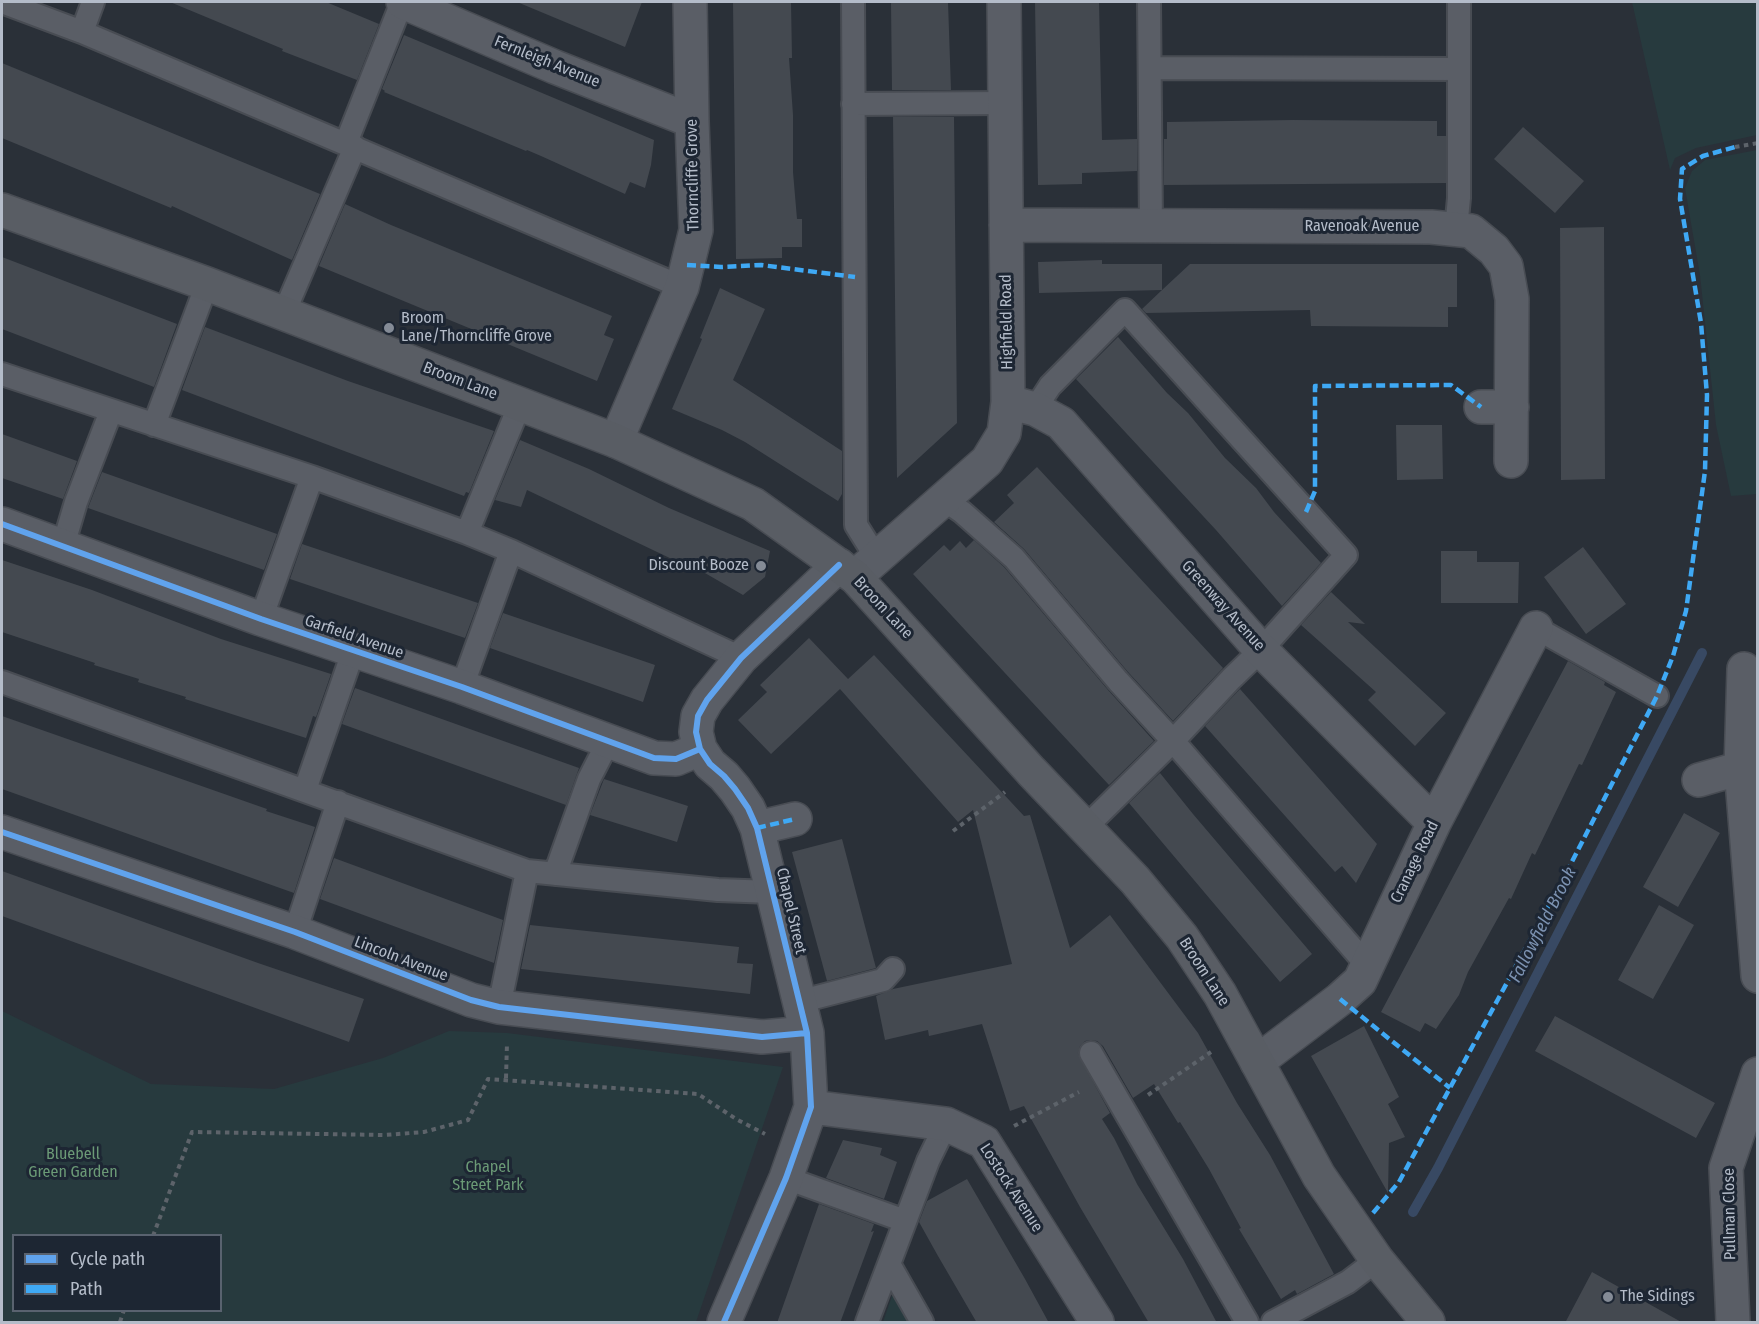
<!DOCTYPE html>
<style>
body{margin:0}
#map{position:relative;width:1759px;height:1324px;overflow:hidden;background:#2a3038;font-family:"Fira Sans Condensed",sans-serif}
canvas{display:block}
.frame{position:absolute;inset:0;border:3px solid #b4bcc9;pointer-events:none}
.legend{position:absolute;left:12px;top:1234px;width:210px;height:78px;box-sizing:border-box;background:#1d2633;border:2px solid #59626f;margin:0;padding:8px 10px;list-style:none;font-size:18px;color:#b4bcc9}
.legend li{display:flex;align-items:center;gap:12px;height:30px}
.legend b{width:30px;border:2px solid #59626f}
</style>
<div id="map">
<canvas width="1759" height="1324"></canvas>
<div class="frame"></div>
<ul class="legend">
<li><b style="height:8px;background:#60a3ed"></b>Cycle path</li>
<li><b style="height:8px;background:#3fa9f5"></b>Path</li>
</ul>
</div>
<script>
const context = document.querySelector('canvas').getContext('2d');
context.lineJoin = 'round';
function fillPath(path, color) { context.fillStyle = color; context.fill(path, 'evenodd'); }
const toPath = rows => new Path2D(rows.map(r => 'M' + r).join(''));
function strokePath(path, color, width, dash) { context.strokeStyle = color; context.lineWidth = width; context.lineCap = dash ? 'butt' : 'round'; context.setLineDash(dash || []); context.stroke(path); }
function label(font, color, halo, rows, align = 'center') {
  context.font = font + ' "Fira Sans Condensed",sans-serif'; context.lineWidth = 6; context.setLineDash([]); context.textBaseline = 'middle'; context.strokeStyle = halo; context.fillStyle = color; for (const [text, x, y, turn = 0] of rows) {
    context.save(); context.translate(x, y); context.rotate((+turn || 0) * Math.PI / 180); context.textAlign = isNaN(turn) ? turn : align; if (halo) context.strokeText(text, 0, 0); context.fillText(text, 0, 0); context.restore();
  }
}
fillPath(toPath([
 [1632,2,1757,2,1757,135,1696,148,1675,158,1670,170],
 [1757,150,1757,494,1731,496,1716,425,1700,275,1685,188,1692,171,1705,160],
 [2,1011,151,1084,274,1089,383,1058,449,1031,507,1033,783,1067,696,1322,2,1322],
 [14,1236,220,1236,220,1310,14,1310],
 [894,1290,912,1322,883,1322]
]), '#273a3e');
strokePath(toPath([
 [1413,1212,1438,1168,1702,653]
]), '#384963', 10);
fillPath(toPath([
 [170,2,326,2,379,24,357,80,282,51,283,49],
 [517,2,642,2,625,47],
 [733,2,791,2,792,58,789,58,793,115,793,172,797,219,802,219,802,247,782,247,782,258,736,259],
 [891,2,948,2,951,90,892,90],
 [1035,2,1099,2,1102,140,1137,139,1137,171,1082,173,1082,184,1038,185],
 [404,35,654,140,651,165,645,188,630,182,625,194,541,156,527,150,526,151,384,92,385,91,382,89],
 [2,63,320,194,292,260,172,206,171,208,2,138],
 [893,117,954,117,957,423,897,478],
 [1293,120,1437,121,1437,136,1446,136,1446,183,1164,185,1164,139,1167,139,1167,122],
 [1523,127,1584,181,1555,213,1494,159],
 [345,204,391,225,612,316,604,335,614,339,597,381,319,266],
 [1604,227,1605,479,1561,480,1560,228],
 [2,257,177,324,154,387,2,329],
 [1102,260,1102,264,1162,264,1162,290,1190,264,1457,264,1457,307,1448,307,1448,327,1311,326,1310,310,1146,313,1142,309,1162,290,1039,293,1038,262],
 [720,288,765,309,733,380,842,451,842,494,838,501,745,442,722,430,672,409,702,339,700,338],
 [205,327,348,381,494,431,469,493,466,492,464,496,182,390],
 [1118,337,1167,393,1188,413,1225,458,1256,488,1274,512,1321,563,1282,606,1216,530,1076,379],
 [1396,425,1442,425,1443,479,1397,480],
 [2,434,77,461,63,499,2,478],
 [520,440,589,469,669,508,770,551,765,577,743,595,698,569,697,571,527,490,521,507,495,500],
 [1037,467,1223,668,1173,721,1128,672,1024,549,994,522,1014,503,1007,495],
 [102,472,277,534,264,570,88,508],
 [974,540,1004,567,1108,690,1154,741,1109,785,913,574,944,545,950,551,960,541,966,548],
 [302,544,478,603,465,638,290,579],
 [1583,547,1626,604,1586,634,1544,577],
 [1441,551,1477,551,1477,562,1519,562,1518,603,1441,603],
 [2,560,92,590,221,639,331,674,316,717,313,716,306,738,185,699,186,697,138,682,139,679,94,665,95,663,2,632],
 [1331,592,1365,624,1348,622,1446,713,1415,746,1368,700,1376,692,1301,625],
 [503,613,655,665,643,702,490,648],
 [809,638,848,679,874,655,1024,816,1030,815,1070,948,1110,915,1198,1033,1237,1103,1270,1155,1334,1274,1297,1294,1295,1290,1281,1299,1239,1229,1241,1228,1209,1169,1180,1122,1178,1123,1154,1084,1133,1098,1103,1046,1097,1041,1090,1040,1085,1041,1080,1046,1078,1054,1110,1113,1102,1119,1114,1138,1137,1184,1183,1259,1217,1323,1149,1323,1080,1207,1024,1106,1010,1111,982,1024,929,1036,928,1030,885,1040,876,996,893,989,1012,964,973,810,958,822,840,689,771,754,738,720,767,692,760,685],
 [1568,661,1605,682,1604,685,1616,692,1582,765,1579,764,1535,855,1532,853,1511,899,1509,898,1468,972,1459,995,1436,1029,1425,1023,1420,1032,1381,1012],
 [355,688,579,768,566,805,342,724],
 [1240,689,1377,844,1356,883,1342,866,1335,872,1205,726],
 [2,716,267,809,266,811,315,827,294,893,2,789],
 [1160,773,1193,814,1312,954,1280,982,1129,803],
 [604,779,688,806,677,842,590,815],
 [1684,813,1720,833,1678,907,1643,887],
 [842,839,876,968,827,981,792,852],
 [334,858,503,920,494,963,320,899],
 [2,871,258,963,364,999,349,1042,2,916],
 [1659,905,1694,925,1653,999,1618,980],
 [530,925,739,947,737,963,753,964,750,994,521,969],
 [1555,1016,1715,1103,1696,1138,1535,1051],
 [1364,1026,1399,1097,1388,1104,1405,1137,1389,1143,1388,1193,1311,1056],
 [843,1140,882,1148,880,1155,897,1162,884,1199,826,1178],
 [967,1179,1025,1279,1049,1323,977,1323,938,1256,919,1222,927,1201],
 [819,1204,874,1224,871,1232,874,1231,840,1323,777,1323],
 [1592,1272,1683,1323,1565,1323]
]), '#444950');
const service = toPath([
 [2,2,82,32,682,287],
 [853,2,856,525,876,557],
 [1149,2,1151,226],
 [82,32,93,2],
 [1150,68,1459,69],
 [853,104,1005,103],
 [346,143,402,2],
 [1456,229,1459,198,1459,2],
 [284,313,355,147],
 [2,374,312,477,467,533,511,551,741,658],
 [1035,409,1050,386,1125,310,1346,555,1261,650,1231,679,1173,741,1085,828],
 [154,425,207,284],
 [943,499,962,512,1014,558,1118,681,1173,741,1366,964],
 [467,533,520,404],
 [63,546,76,502,111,411],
 [261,619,312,477],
 [1536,628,1657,696],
 [2,682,527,871,718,890,772,892],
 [462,687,511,551],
 [305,790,353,652],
 [555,874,589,779,608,742],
 [295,932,338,802],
 [798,1002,883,980,893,969],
 [499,1007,527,871],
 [1091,1053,1247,1322],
 [786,1178,905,1221],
 [889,1264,922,1322],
 [867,1322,928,1161,946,1124],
 [1273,1322,1348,1282,1377,1260]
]);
const minor = toPath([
 [403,2,555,67,692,121],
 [1006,225,1431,227,1471,231,1494,250,1506,266,1512,299,1511,461],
 [1008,402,1035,409,1061,423,1261,650,1434,823],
 [1481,407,1512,407],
 [616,441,682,287,696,230,692,121,690,2],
 [2,524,261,619,462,687,654,758,676,759,700,749],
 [855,577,987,461,1004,433,1008,402,1004,2],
 [1744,669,1741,768,1758,976],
 [1699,780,1741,768],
 [757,828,795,819],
 [2,832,295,932,471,1000,499,1007,762,1037,807,1033],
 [1257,1062,1340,999,1360,981,1434,823,1536,628],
 [811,1107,946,1124,984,1142,1097,1322],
 [724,1322,786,1178,811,1107,807,1033,757,828,748,808,735,789,724,776,710,764,700,749,696,732,698,716,707,700,741,658,839,565],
 [1733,1322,1726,1168,1758,1074]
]);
const secondary = toPath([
 [2,210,207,284,616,441,753,504,855,577,1031,771,1135,880,1182,937,1220,994,1319,1176,1377,1260,1428,1322]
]);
strokePath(service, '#484c53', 26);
strokePath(minor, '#484c53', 36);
strokePath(secondary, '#484c53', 36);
strokePath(toPath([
 [1735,147,1758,143],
 [953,831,1005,792],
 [506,1078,507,1043],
 [1148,1095,1211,1052],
 [1014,1126,1079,1092],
 [153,1236,192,1132,385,1135,424,1132,468,1120,488,1079,698,1094,736,1119,765,1134],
 [120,1322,124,1310]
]), '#5d636a', 4, [4.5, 4.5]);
strokePath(service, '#5a5e66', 22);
strokePath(minor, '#5a5e66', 33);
strokePath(secondary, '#595d64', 33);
strokePath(toPath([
 [687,265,721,267,761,265,855,277],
 [1306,512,1315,491,1315,386,1451,385,1481,407],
 [757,828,795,819],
 [1340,999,1450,1088],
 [1373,1213,1399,1182,1561,883,1657,696,1673,656,1686,611,1705,471,1707,395,1701,323,1680,199,1682,169,1703,156,1735,147]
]), '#3fa9f5', 4.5, [9, 4.5]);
strokePath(toPath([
 [2,524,261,619,462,687,654,758,676,759,700,749],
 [2,832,295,932,471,1000,499,1007,762,1037,807,1033],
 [724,1322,786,1178,811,1107,807,1033,757,828,748,808,735,789,724,776,710,764,700,749,696,732,698,716,707,700,741,658,839,565]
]), '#60a3ed', 6);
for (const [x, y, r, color] of [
 [389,328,6,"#848b96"],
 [761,566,6,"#848b96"],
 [1608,1297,6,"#848b96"]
]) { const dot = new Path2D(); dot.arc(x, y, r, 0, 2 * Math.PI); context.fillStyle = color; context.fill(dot); strokePath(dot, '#1d2633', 2); }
label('16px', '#b4bcc9', '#1d2633', [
 ["Fernleigh Avenue",547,62,22],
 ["Thorncliffe Grove",693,175,-91],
 ["Ravenoak Avenue",1362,227],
 ["Highfield Road",1007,322,-91],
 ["Broom Lane",460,381,21],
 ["Greenway Avenue",1223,606,48],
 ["Broom Lane",883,608,47],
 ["Garfield Avenue",354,637,19],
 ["Cranage Road",1415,862,-64],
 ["Chapel Street",791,911,77],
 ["Lincoln Avenue",401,959,21],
 ["Broom Lane",1204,972,57],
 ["Lostock Avenue",1011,1188,57],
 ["Pullman Close",1730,1214,-91]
]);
label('16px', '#b4bcc9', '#1d2633', [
 ["Broom",401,319],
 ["Lane/Thorncliffe Grove",401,337],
 ["Discount Booze",749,566,"right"],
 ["The Sidings",1620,1297]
], 'left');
label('16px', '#6b9a76', '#1d2633', [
 ["Bluebell",73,1155],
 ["Green Garden",73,1173],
 ["Chapel",488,1168],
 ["Street Park",488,1186]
]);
label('italic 18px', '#7c92b1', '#1d2633', [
 ["Fallowfield Brook",1543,925,-63]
]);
</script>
